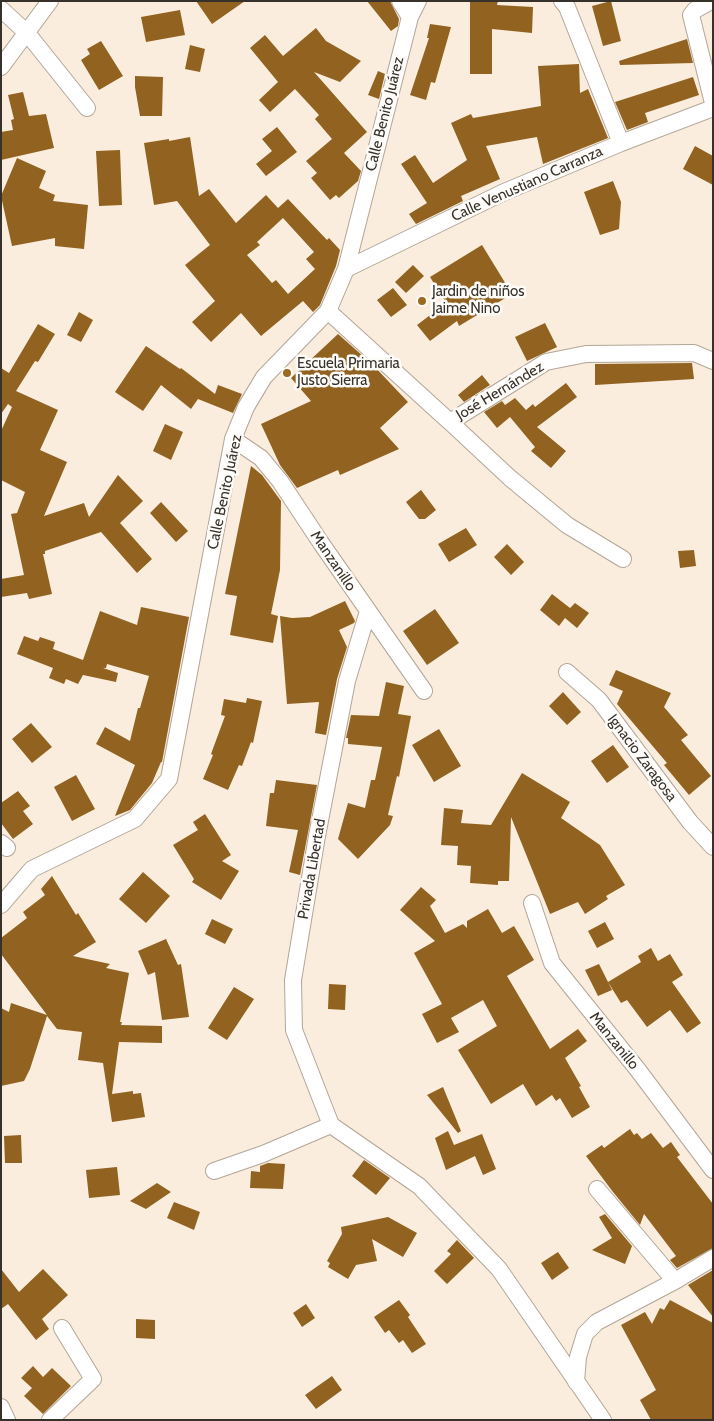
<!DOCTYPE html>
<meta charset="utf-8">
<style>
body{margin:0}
#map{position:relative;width:714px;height:1421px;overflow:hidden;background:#faeddd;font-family:Cabin,sans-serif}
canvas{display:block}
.frame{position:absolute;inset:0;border:2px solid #36312b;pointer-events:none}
</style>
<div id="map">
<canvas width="714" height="1421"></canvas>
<div class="frame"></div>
</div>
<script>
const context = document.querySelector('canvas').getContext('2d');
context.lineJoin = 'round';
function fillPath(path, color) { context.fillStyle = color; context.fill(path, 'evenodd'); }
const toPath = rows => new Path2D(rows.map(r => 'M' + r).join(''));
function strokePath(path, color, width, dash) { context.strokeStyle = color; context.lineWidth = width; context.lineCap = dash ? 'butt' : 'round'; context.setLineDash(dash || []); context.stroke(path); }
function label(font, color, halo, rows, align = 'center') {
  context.font = font + ' Cabin,sans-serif'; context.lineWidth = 5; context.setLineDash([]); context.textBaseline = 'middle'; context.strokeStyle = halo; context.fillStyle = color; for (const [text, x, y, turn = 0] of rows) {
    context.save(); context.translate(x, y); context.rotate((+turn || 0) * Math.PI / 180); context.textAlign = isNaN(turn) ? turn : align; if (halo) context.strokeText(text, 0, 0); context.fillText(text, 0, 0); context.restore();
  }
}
fillPath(toPath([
 [196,1,245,1,212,24],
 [367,1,390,1,399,19,398,26,391,31],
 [470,1,498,1,497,5,533,7,532,33,492,29,492,74,470,74],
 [611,1,621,41,603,46,592,6],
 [180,10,185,35,146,42,141,17],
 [430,24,451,27,435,83,431,82,426,100,410,95,429,38,427,38],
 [316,28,326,41,361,61,340,82,314,72,367,132,344,153,361,171,358,181,339,198,336,195,330,200,311,178,317,173,306,161,332,139,315,119,319,115,295,89,270,112,259,100,278,82,250,48,265,35,283,56],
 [687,39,693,63,620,65,619,61],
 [101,41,123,76,99,90,81,60,90,54,87,49],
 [190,45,205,49,200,72,185,69],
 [579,64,580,93,588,89,608,138,543,164,537,137,486,146,500,179,461,196,463,201,416,224,409,214,427,203,401,164,415,155,433,183,467,160,451,123,471,114,473,118,541,106,538,66],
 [378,71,385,74,379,99,368,95],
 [135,76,163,77,162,116,140,116,135,87],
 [693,77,699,95,645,113,648,122,627,130,615,102],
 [23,92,29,116,46,114,54,148,1,160,1,132,13,130,11,120,14,119,8,95],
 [277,127,297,152,266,176,256,164,272,151,262,139],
 [190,137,199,196,209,189,236,223,266,195,278,208,288,199,327,240,329,238,340,250,336,266,320,305,313,312,303,301,261,336,241,313,211,342,192,322,215,301,185,265,210,245,177,201,154,205,144,143,169,139,169,141],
 [283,218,314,252,306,259,315,269,288,294,276,280,272,283,247,255,260,245,257,242],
 [695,146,713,156,713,185,683,169],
 [120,150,122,205,99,206,96,151],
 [17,158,46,171,39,188,55,195,53,201,88,205,84,249,55,246,55,238,12,246,1,196],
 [613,181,621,202,619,229,600,235,584,192],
 [482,245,512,294,459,326,457,321,430,341,417,325,446,303,430,277],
 [413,265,424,276,406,293,395,282],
 [393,288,407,305,391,317,377,300],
 [79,312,93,320,81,342,67,335],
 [545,323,557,347,527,361,515,337],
 [38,324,55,334,38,362,35,361,16,391,58,410,40,450,67,462,44,516,84,503,89,517,118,475,143,501,120,523,152,559,137,573,101,532,45,551,45,554,43,554,52,594,29,599,27,593,1,597,1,579,24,575,11,514,17,513,25,492,1,480,1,431,12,407,8,404,1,414,1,368,9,373],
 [338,334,372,364,408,402,380,428,399,449,340,475,338,470,297,488,280,465,261,424,311,401,291,378],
 [146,346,180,369,181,368,215,394,218,385,242,394,233,413,198,399,191,409,161,385,143,411,115,392],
 [692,363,694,379,595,385,595,364],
 [482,375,490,385,464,402,458,395],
 [566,383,577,397,537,427,566,451,551,468,531,451,535,447,510,417,497,428,484,412,502,401,505,405,515,398,526,410,533,404,535,407],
 [165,424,183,432,171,460,153,451],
 [251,466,262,475,281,501,280,570,271,614,278,616,273,643,230,635,237,596,225,594],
 [421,490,436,510,425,519,419,519,406,502],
 [161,502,188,531,176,542,150,513],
 [466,528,477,545,449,562,438,544],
 [507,544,524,562,511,575,494,557],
 [694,550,696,566,680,568,678,551],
 [552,594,570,608,575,603,589,613,577,628,565,618,559,626,540,610],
 [345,601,355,621,354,623,339,630,347,647,337,679,326,735,315,733,319,702,287,704,280,616,292,618,310,617],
 [141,607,189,617,162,762,161,762,152,783,130,810,115,816,135,765,96,744,105,727,130,741,138,708,140,708,149,676,107,664,106,668,103,668,118,673,116,682,83,675,78,684,66,679,64,684,49,678,53,668,17,654,24,636,38,641,40,637,55,642,53,649,83,660,100,611,137,625],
 [435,609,459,643,427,665,403,631],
 [616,670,671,693,664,707,688,735,681,740,711,776,689,795,664,765,667,763,617,704,623,691,609,685],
 [386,682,404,686,398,714,411,716,399,777,397,776,388,815,393,816,390,825,358,859,338,839,348,803,365,808,371,780,375,780,382,747,348,744,348,738,346,738,351,715,379,716],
 [563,692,581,712,567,725,549,706],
 [247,698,262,701,253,743,251,742,242,766,239,765,228,790,203,779,213,755,211,754,225,716,221,715,224,699,246,703],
 [31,723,52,747,32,763,12,739],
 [439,729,461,766,434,782,412,745],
 [613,745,629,767,607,783,591,761],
 [522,773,570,802,561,818,600,845,625,885,606,896,608,899,585,914,578,902,550,914,511,817,509,881,498,881,498,885,470,883,471,866,457,865,458,846,441,845,444,808,463,810,461,823,491,825],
 [76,775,95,809,72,821,54,787],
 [276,780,317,785,300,875,289,872,298,830,266,826,270,793,274,793],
 [18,791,30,806,23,811,33,824,13,839,1,823,1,803],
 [205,814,231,855,222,861,239,871,221,900,192,882,194,879,173,845,198,830,193,822],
 [143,872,170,896,146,923,119,899],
 [52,876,76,915,78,913,96,942,73,956,110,964,106,968,129,973,120,1022,122,1022,121,1025,162,1026,162,1043,119,1042,112,1094,133,1091,133,1094,141,1093,145,1117,112,1122,103,1063,78,1060,82,1032,57,1029,47,1016,30,1069,24,1081,1,1086,1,1008,9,1012,11,1003,47,1015,1,954,1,938,27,918,23,912,45,895,41,889],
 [421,887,436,900,430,906,445,933,463,924,467,928,467,921,488,909,502,933,514,926,534,960,507,976,550,1049,578,1029,587,1041,565,1058,581,1086,579,1087,590,1107,572,1118,560,1098,556,1101,552,1095,536,1106,523,1084,491,1104,458,1050,497,1026,483,1000,451,1018,459,1032,437,1043,422,1014,442,1004,414,953,435,941,400,910],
 [212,919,233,929,225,944,205,934],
 [605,922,614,939,597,948,588,931],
 [166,939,178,965,181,964,189,1017,162,1020,155,972,148,975,138,951],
 [651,948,658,961,670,954,683,975,672,982,701,1023,687,1033,670,1010,647,1027,627,1000,621,1003,608,982,641,962,638,956],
 [599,964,612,990,598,996,585,970],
 [329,984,346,985,345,1010,328,1009],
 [234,987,254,999,227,1040,208,1028],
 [443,1087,461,1131,458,1133,427,1095],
 [630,1129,634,1135,637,1133,642,1139,651,1133,663,1148,671,1142,680,1155,677,1157,713,1204,713,1248,677,1268,670,1260,676,1256,644,1214,640,1225,613,1192,586,1156,602,1145,604,1148],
 [448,1131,454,1145,482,1134,496,1169,483,1175,475,1156,446,1170,435,1138],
 [21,1135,22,1163,5,1163,4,1136],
 [364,1160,390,1178,376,1195,352,1176],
 [268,1163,285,1164,283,1189,250,1188,251,1171,260,1172,260,1166],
 [117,1167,120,1195,89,1198,86,1170],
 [157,1183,171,1192,146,1209,130,1201],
 [174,1202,200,1212,194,1230,167,1218],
 [605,1214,632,1246,625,1264,592,1250,612,1238,599,1217],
 [388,1217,417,1233,403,1257,372,1239,377,1261,356,1265,348,1279,328,1267,330,1263,327,1261,342,1234,341,1227],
 [457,1240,474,1258,447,1284,434,1271,451,1254,447,1251],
 [558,1252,569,1268,552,1280,541,1263],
 [1,1269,19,1292,43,1269,68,1295,42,1319,49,1329,36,1340,8,1304,1,1309],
 [713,1270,713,1317,688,1285],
 [399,1300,410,1315,408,1317,426,1344,412,1353,403,1340,399,1343,389,1330,385,1333,374,1317],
 [670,1300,713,1323,713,1420,651,1420,640,1400,656,1390,621,1325,645,1312,652,1324,660,1308,664,1310],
 [306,1304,315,1318,302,1327,293,1313],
 [136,1319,155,1320,155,1339,136,1338],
 [33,1366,43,1377,52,1368,71,1386,43,1414,24,1396,32,1388,21,1378],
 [332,1376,342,1390,316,1409,305,1395]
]), '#916220');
const minor = toPath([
 [400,1,410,17],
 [562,1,567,7,621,143],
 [711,1,695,10,691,15,713,103],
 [1,9,27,33,87,108],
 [1,67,50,1],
 [346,269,502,193,621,143,713,108],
 [328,311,450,422,546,362,586,354,694,353,713,361],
 [450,422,510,478,567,525,623,559],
 [233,439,261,458,280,481,321,543,424,691],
 [567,672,599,700,690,822,713,847],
 [1,843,7,848],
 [532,903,552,963,638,1070,713,1170],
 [1,905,32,869,135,819,169,779,233,439,246,407,264,377,328,311,346,269,410,17,418,1],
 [331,1125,294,1030,293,980,317,836,347,681,368,611],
 [331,1125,419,1186,499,1269,603,1420],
 [214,1171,263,1154,331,1125],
 [597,1189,675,1281],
 [576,1382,578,1357,585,1334,597,1322,675,1281,713,1258],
 [1,1407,7,1420],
 [50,1420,93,1379,62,1328]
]);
strokePath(minor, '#b2a697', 18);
strokePath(minor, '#fff', 16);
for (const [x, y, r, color] of [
 [422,301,5,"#9d691f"],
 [287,373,5,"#9d691f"]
]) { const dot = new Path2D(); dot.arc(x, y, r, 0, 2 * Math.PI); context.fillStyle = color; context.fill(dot); strokePath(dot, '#fefcf9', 2); }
label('15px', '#36312b', '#fefcf9', [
 ["Calle Benito Juárez",385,114,-76],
 ["Calle Venustiano Carranza",527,184,-24],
 ["José Hernández",500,391,-31],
 ["Calle Benito Juárez",225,492,-78],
 ["Manzanillo",333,561,56],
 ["Ignacio Zaragosa",642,758,53],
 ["Privada Libertad",312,869,-80],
 ["Manzanillo",614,1041,51]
]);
label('15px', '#36312b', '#fefcf9', [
 ["Jardin de niños",432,292],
 ["Jaime Nino",432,309],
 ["Escuela Primaria",297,364],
 ["Justo Sierra",297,381]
], 'left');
</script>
